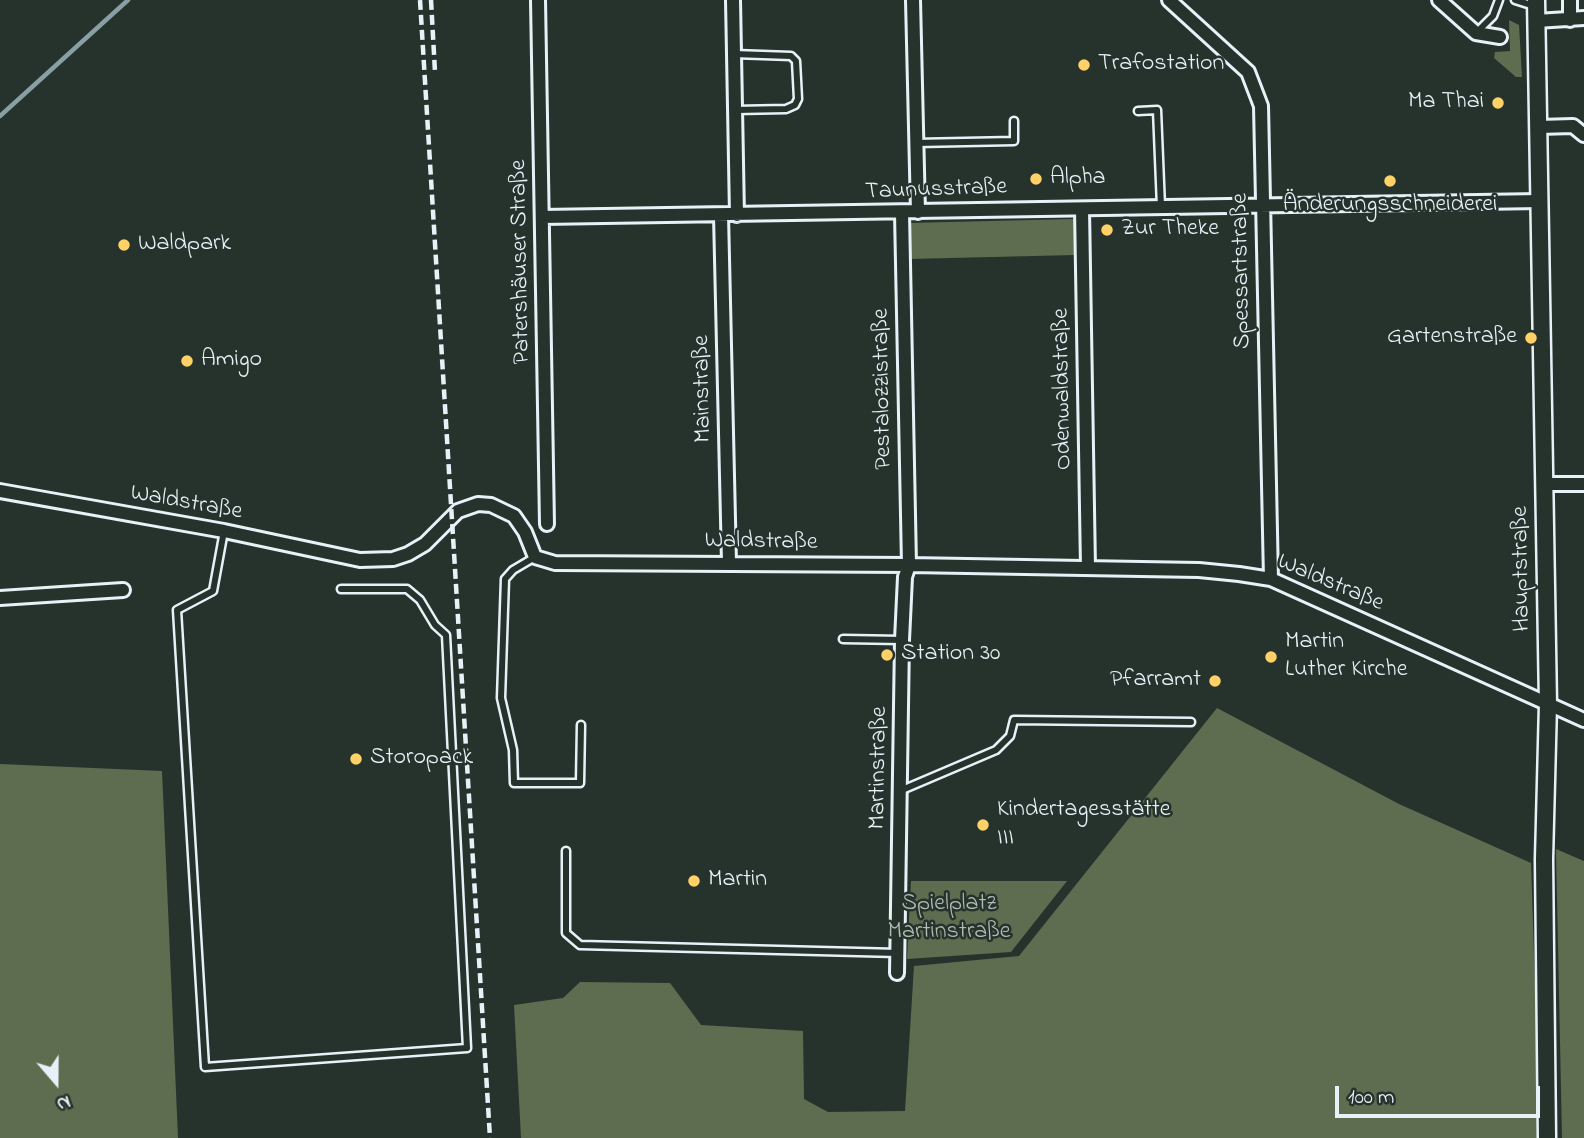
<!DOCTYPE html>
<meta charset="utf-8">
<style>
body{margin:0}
#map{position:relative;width:1584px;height:1138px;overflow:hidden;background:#26332d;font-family:"Indie Flower",sans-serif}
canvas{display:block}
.north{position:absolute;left:21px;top:1047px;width:70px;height:70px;-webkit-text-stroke:5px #26332d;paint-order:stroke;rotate:160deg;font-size:19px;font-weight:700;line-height:28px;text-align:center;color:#e8f1f8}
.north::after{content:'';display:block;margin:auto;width:24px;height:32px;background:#e8f1f8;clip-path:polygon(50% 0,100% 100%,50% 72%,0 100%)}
.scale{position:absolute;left:1335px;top:1086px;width:205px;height:32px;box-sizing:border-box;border:4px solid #e8f1f8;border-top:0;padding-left:9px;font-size:21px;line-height:24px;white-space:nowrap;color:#e8f1f8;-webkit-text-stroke:5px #26332d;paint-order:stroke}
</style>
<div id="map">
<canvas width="1584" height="1138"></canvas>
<div class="north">N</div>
<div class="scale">100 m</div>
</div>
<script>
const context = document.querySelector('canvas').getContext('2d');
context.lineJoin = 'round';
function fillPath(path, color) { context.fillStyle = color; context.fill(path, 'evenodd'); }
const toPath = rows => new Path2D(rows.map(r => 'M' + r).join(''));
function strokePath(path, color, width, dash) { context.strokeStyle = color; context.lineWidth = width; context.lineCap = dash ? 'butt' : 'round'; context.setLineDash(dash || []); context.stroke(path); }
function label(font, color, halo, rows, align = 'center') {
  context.font = font + ' "Indie Flower",sans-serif'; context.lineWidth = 5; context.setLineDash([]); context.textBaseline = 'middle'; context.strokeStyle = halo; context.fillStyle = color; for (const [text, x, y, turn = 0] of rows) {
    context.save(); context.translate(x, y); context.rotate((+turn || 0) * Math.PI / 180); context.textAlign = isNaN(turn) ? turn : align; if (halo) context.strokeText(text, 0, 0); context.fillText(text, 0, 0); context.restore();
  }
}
fillPath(toPath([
 [1509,20,1519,25,1522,77,1516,77,1494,58,1495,52,1510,51],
 [1074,219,1075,255,909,259,908,223],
 [1217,708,1399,804,1531,863,1540,1138,521,1138,514,1005,563,998,580,982,670,983,701,1025,803,1031,804,1099,828,1112,905,1111,914,966,1019,956],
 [0,764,162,771,178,1138,0,1138],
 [1556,849,1584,861,1584,1138,1562,1138],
 [911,881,1067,881,1011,952,907,959]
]), '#5e6d4f');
strokePath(toPath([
 [0,116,128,0]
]), '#879fa5', 4.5);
const lane = toPath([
 [1515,0,1534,6],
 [1477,32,1493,16,1499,0],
 [734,54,791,56,796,61,798,99,795,105,786,109,735,110],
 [1138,111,1157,110,1161,207],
 [916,143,1014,141,1014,121],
 [224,531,213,591,177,610,205,1067,467,1048,446,635,435,625,420,600,407,589,341,589],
 [535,557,513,570,505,579,501,698,513,750,514,783,580,783,581,725],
 [843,639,902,640],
 [902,790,996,750,1010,736,1014,720,1191,722],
 [566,851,566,933,580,945,898,953]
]);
const street = toPath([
 [538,0,547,524],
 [733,0,737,215],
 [913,0,918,212],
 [1169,0,1248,72,1261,106,1271,579],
 [1439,0,1476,33,1500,37],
 [1570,0,1570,20],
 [1536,21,1584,18],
 [1539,127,1573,126,1584,135],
 [1082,209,1088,568],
 [721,215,729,563],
 [542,217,1540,201],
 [1545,484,1584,484],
 [0,491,224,531,360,560,393,559,408,554,425,544,458,511,478,504,491,505,514,516,525,532,535,557,555,563,909,565,1199,570,1239,574,1271,579,1584,720],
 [0,598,123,590],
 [897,973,902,640,905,577,909,565,902,213]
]);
const secondary = toPath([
 [1536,0,1548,704,1544,859,1547,1138]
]);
strokePath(lane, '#e8f1f8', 11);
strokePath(street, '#e8f1f8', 18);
strokePath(secondary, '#e8f1f8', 21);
strokePath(lane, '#26332d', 6);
strokePath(street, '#26332d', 12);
strokePath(secondary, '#26332d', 16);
strokePath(toPath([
 [420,0,490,1138],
 [431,0,435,72]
]), '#e8f1f8', 4.5, [10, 5]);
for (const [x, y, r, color] of [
 [1084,65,7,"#ffd166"],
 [1498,103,7,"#ffd166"],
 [1036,179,7,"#ffd166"],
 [1390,181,7,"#ffd166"],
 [1107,230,7,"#ffd166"],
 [124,245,7,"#ffd166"],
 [1531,338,7,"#ffd166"],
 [187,361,7,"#ffd166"],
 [887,655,7,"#ffd166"],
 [1271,657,7,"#ffd166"],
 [1215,681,7,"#ffd166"],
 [356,759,7,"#ffd166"],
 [983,825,7,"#ffd166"],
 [694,881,7,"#ffd166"]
]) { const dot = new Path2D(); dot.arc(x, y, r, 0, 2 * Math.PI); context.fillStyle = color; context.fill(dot); strokePath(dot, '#26332d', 2.5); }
label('24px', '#e8f1f8', '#26332d', [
 ["Trafostation",1098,65],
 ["Ma Thai",1484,103,"right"],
 ["Alpha",1050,179],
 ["Änderungsschneiderei",1390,206,"center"],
 ["Zur Theke",1121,230],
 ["Waldpark",138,245],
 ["Gartenstraße",1517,338,"right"],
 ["Amigo",201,361],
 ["Martin",1285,643],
 ["Luther Kirche",1285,671],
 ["Station 30",901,655],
 ["Pfarramt",1201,681,"right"],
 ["Storopack",370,759],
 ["Kindertagesstätte",997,811],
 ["III",997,839],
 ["Martin",708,881]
], 'left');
label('24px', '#e8f1f8', '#26332d', [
 ["Taunusstraße",936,191,-2],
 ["Patershäuser Straße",522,262,-91],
 ["Spessartstraße",1243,271,-91],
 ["Mainstraße",704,389,-91],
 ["Pestalozzistraße",884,389,-91],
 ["Odenwaldstraße",1064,389,-91],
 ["Waldstraße",186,504,10],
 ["Waldstraße",761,543,1],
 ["Hauptstraße",1523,569,-91],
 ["Waldstraße",1330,584,23],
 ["Martinstraße",880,768,-89]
]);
label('24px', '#b1bcb4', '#26332d', [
 ["Spielplatz",949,905],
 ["Martinstraße",949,933]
]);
</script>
